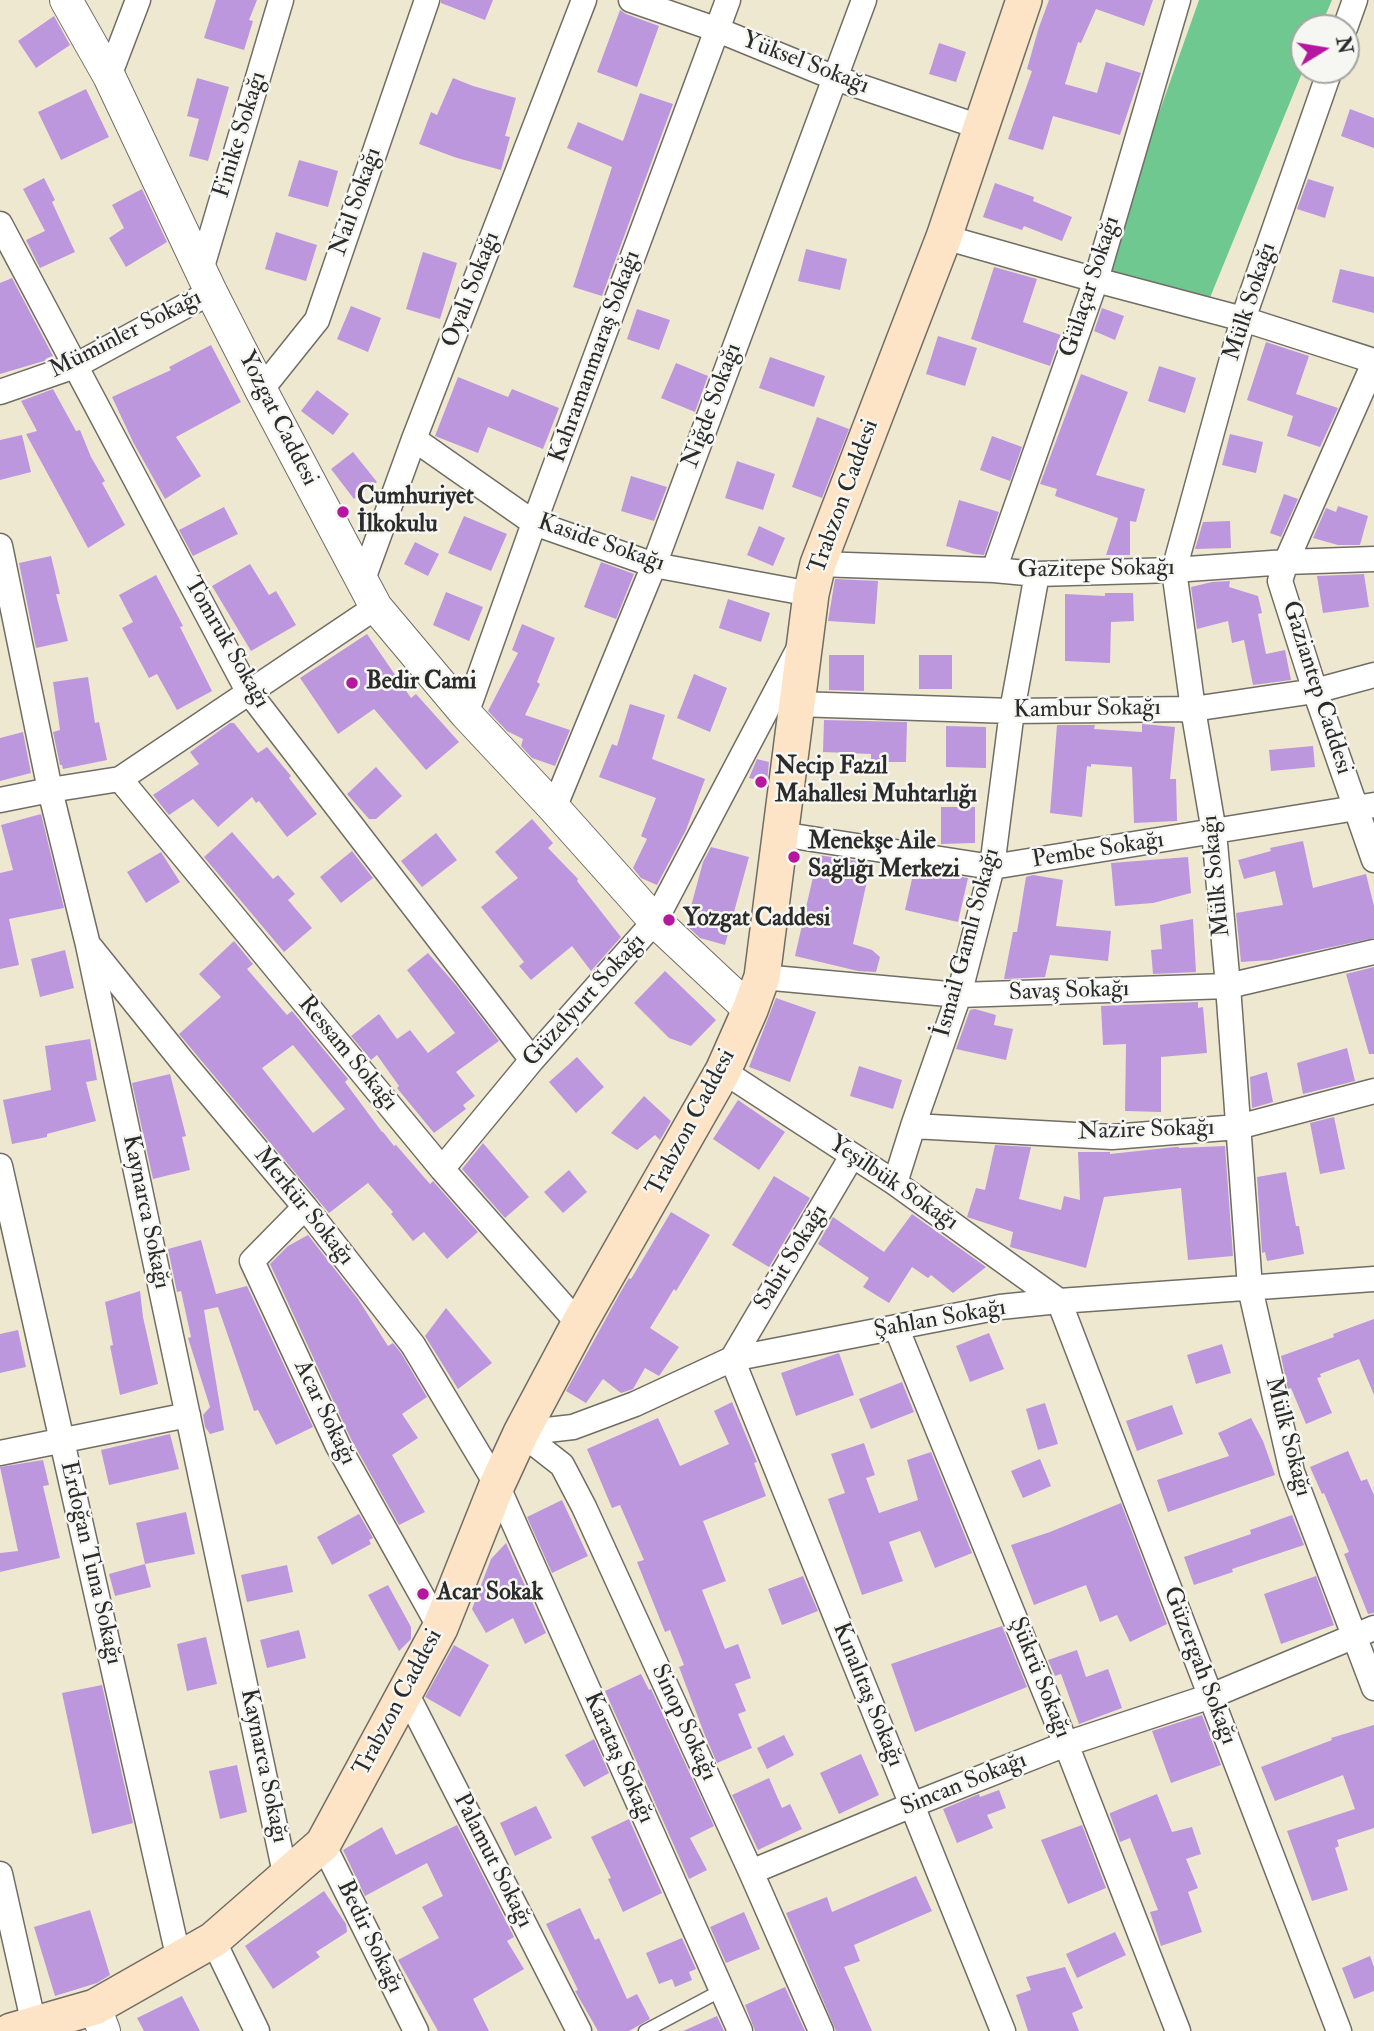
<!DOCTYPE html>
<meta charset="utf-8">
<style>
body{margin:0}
#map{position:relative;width:1374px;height:2031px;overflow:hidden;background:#efe8d1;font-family:"IM FELL Double Pica",serif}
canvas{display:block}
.north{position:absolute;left:1290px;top:14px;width:70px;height:70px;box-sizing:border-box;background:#f6f6f2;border:2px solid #a5a5a2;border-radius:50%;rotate:79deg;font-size:19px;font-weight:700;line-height:28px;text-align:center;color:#2b2b2b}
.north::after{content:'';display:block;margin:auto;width:24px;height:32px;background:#b5179e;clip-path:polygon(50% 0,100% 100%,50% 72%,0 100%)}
</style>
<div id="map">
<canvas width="1374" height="2031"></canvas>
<div class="north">N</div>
</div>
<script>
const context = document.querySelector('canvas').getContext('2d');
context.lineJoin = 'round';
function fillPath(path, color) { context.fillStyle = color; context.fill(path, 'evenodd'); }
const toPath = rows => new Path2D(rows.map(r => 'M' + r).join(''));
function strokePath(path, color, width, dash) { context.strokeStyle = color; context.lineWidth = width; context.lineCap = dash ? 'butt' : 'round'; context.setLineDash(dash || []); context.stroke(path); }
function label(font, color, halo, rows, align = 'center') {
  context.font = font + ' "IM FELL Double Pica",serif'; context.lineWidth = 5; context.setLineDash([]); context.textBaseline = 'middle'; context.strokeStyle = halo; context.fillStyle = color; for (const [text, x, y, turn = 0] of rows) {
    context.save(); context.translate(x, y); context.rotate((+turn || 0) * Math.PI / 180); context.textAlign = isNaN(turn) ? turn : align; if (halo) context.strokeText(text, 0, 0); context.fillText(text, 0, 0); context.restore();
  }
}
fillPath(toPath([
 [1199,0,1332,0,1320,28,1304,28,1304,68,1209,300,1103,271]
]), '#6fc88f');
fillPath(toPath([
 [216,0,257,0,249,20,253,21,244,50,204,38],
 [441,0,493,0,485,20,441,3],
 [1049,0,1153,0,1144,26,1096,9,1081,43,1078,42,1065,84,1097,93,1106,62,1141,73,1120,135,1053,116,1043,150,1008,139,1032,71,1027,69,1039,27],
 [620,10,626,14,659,26,637,87,597,72],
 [54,16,70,45,36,68,18,41],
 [939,43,966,52,956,82,929,74],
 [197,78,229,87,208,161,189,156,199,119,187,116],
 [453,78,473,86,516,98,505,136,510,137,501,170,457,158,419,144,431,112,437,115],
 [86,89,109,137,61,160,38,112],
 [640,93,673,104,602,296,573,287,612,167,567,148,578,122,623,141],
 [1350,109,1374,118,1374,148,1341,136],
 [299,160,338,171,328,207,288,196],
 [44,178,55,200,52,202,75,252,40,268,26,240,45,231,23,189],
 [1308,179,1334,187,1325,218,1297,209],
 [995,183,1034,197,1033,201,1072,217,1062,241,1024,226,1022,230,983,217],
 [142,189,167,242,126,267,109,238,124,228,112,205],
 [276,232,317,245,306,281,265,269],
 [806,249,847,259,840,290,798,281],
 [423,252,457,263,440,319,406,309],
 [994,267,1037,279,1023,322,1061,335,1050,366,971,339],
 [1340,269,1374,277,1374,313,1332,302],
 [12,278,54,358,0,374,0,283],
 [351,306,381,318,368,352,337,339],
 [1102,308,1124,316,1115,340,1094,331],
 [637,309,670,320,659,350,627,339],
 [938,336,977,348,965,386,926,374],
 [1266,342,1309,356,1296,394,1338,408,1320,447,1287,436,1293,416,1247,400],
 [211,345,241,402,176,437,201,476,165,499,133,442,112,397,171,370,169,367],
 [770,357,825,376,814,407,759,388],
 [676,363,708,376,695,412,661,398],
 [1159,366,1196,378,1185,413,1148,401],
 [1081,374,1128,392,1096,475,1145,489,1136,522,1130,521,1130,555,1106,555,1118,518,1055,496,1057,489,1040,484],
 [458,377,508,397,512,389,559,408,543,449,488,427,478,453,435,436],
 [53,389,76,431,80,430,91,457,105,481,102,483,125,525,88,548,26,434,37,431,21,401],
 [317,390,349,414,333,435,301,411],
 [817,417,849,429,822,498,792,487],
 [1230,434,1263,442,1256,473,1222,465],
 [22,435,31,472,0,480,0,440],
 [992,436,1022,447,1010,481,980,470],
 [353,452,377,482,354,499,331,469],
 [737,461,775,474,763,510,725,498],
 [631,476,667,487,654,521,621,511],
 [1284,494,1298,499,1281,537,1270,533],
 [959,500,999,512,984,555,974,554,946,546],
 [1338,506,1368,516,1360,545,1338,545,1313,538,1326,508,1336,512],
 [224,507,238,534,193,556,179,530],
 [464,516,507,534,491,571,448,553],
 [1230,521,1231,548,1195,549,1203,522],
 [759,526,785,538,773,566,747,555],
 [415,542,439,554,428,576,404,564],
 [51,556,60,594,56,594,68,641,36,648,19,563],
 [601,562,634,574,616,619,584,607],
 [250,564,269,595,276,591,296,625,251,651,212,586],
 [1364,574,1369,607,1323,613,1317,576],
 [156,575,183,626,180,627,212,691,177,710,157,674,149,678,122,628,133,622,119,595],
 [835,579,878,581,875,624,828,621],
 [1230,581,1229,587,1258,596,1262,613,1258,614,1266,654,1285,650,1291,680,1253,685,1244,640,1232,643,1228,621,1197,629,1191,587,1212,582],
 [446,592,483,607,469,641,433,625],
 [1105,593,1133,593,1134,621,1111,622,1110,663,1065,661,1065,594,1105,596],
 [728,599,770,613,761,642,719,628],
 [522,624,555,638,537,682,540,684,525,715,570,730,555,766,532,758,521,746,523,739,507,731,488,711,518,653,512,650],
 [367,634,411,698,416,694,459,742,426,770,374,709,338,734,300,678],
 [829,655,864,655,864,691,829,690],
 [919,655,952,655,952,689,919,689],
 [694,674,727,688,710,732,677,718],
 [88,677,95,723,99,722,107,760,63,769,62,765,60,765,53,732,60,730,53,682],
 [630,704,665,715,652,759,705,779,686,830,657,885,641,878,633,868,647,839,641,836,656,798,599,777,612,744,617,746],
 [824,720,907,722,906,762,871,762,871,754,823,752],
 [230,723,234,723,258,753,267,747,291,776,289,778,317,814,287,837,259,801,256,803,252,797,218,827,193,799,169,815,153,795,199,764,190,752],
 [1142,724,1175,727,1170,779,1176,779,1177,821,1134,823,1132,767,1091,764,1091,767,1087,766,1082,817,1050,813,1057,725,1095,725,1094,729,1142,732],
 [946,726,986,727,986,768,946,767],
 [23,732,31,773,0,781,0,738],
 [1313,746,1315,767,1271,771,1269,750],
 [757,759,769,762,767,782,749,778],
 [376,767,402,796,376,819,369,819,347,794],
 [941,807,975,807,975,843,941,844],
 [41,814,64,908,9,919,19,965,0,969,0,873,13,870,1,825],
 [532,819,553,843,548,848,578,879,577,881,621,937,591,971,572,946,531,980,519,966,524,962,481,907,518,878,495,852],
 [232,832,273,879,278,875,295,894,288,900,312,928,284,952,204,857],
 [436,833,457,860,422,887,401,861],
 [1303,841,1313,888,1366,874,1374,906,1374,938,1271,960,1241,962,1236,913,1283,905,1275,871,1244,879,1238,860,1271,851,1270,848],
 [711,847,749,857,725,945,700,938,686,925,703,862],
 [352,851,373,878,341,903,320,877],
 [161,852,180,882,146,903,127,872],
 [818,855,871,863,853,944,872,950,880,957,876,972,858,971,795,956],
 [1188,857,1191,893,1153,903,1115,906,1111,863],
 [914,870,968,878,958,922,905,910],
 [1033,875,1063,880,1056,926,1111,931,1108,961,1050,955,1045,977,1004,979,1013,932,1017,932,1026,877],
 [1193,919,1196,972,1153,974,1151,950,1162,949,1160,925],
 [234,941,253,964,247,969,287,1015,292,1011,348,1079,345,1082,382,1132,383,1132,394,1146,396,1145,430,1184,433,1181,478,1232,447,1259,424,1232,413,1241,391,1214,393,1212,368,1183,329,1213,179,1034,221,997,199,974],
 [293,1045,345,1109,313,1133,262,1068],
 [65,950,74,988,40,997,31,959],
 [428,953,456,985,499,1041,456,1072,475,1096,463,1105,466,1109,434,1133,397,1088,399,1086,377,1055,371,1060,351,1036,379,1014,397,1039,410,1030,428,1053,455,1033,407,970],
 [1374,967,1374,1054,1369,1054,1346,974],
 [665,971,716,1020,691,1046,669,1038,634,1003],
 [776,998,816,1012,790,1082,749,1067],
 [1198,1002,1198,1008,1203,1007,1207,1053,1161,1057,1161,1112,1125,1111,1126,1044,1103,1045,1101,1006],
 [975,1009,996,1015,994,1025,1013,1029,1006,1060,956,1049,970,1010],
 [90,1039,97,1080,86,1082,96,1121,47,1134,47,1137,12,1144,3,1100,51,1090,45,1046],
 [1347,1048,1355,1081,1303,1094,1297,1063],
 [577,1057,604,1087,576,1113,549,1082],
 [859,1066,902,1080,893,1109,850,1096],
 [1267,1072,1273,1102,1252,1108,1250,1077],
 [170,1074,186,1136,182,1137,190,1170,153,1179,132,1083],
 [644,1096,671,1121,660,1140,655,1135,637,1150,611,1133],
 [738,1100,785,1132,759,1170,713,1139],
 [1334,1117,1345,1169,1320,1174,1310,1123],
 [483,1143,529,1197,505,1218,462,1169],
 [995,1145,1031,1147,1019,1199,1061,1210,1064,1196,1080,1200,1078,1152,1110,1152,1110,1154,1175,1147,1179,1147,1179,1148,1225,1146,1233,1256,1188,1260,1181,1188,1104,1197,1086,1268,1010,1247,1013,1232,967,1217,976,1188,985,1190],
 [569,1170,587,1192,563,1213,544,1192],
 [1286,1172,1296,1226,1299,1226,1304,1254,1267,1261,1265,1252,1262,1253,1257,1177],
 [774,1176,810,1198,769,1267,732,1245],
 [671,1212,710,1235,676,1291,674,1289,650,1328,679,1347,659,1376,645,1368,633,1389,621,1393,603,1379,586,1403,566,1391,619,1295,629,1278,631,1279],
 [912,1214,986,1267,953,1293,931,1275,928,1278,912,1267,889,1303,863,1287,869,1278,818,1244,833,1217,884,1252],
 [308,1235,358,1299,388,1346,393,1343,401,1353,427,1397,402,1414,418,1438,392,1455,425,1512,399,1525,351,1439,270,1264,288,1246],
 [201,1240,216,1294,247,1286,313,1427,276,1445,258,1410,254,1411,218,1307,204,1310,224,1430,210,1434,205,1427,203,1415,210,1407,188,1338,191,1337,181,1291,177,1292,168,1249],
 [140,1291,143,1317,158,1384,120,1395,110,1346,113,1345,105,1302],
 [446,1308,492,1363,458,1389,425,1336],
 [1374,1319,1374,1395,1359,1359,1320,1374,1321,1377,1317,1378,1332,1413,1306,1424,1291,1388,1288,1389,1281,1356,1334,1337,1333,1334],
 [18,1330,26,1367,0,1373,0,1334],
 [989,1333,1004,1369,970,1382,956,1346],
 [1222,1344,1231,1373,1196,1384,1187,1355],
 [839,1353,854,1395,796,1416,781,1373],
 [902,1382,914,1412,871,1429,859,1399],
 [732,1402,757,1462,754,1463,766,1496,703,1521,726,1581,702,1590,725,1649,738,1644,751,1678,735,1684,746,1711,738,1714,752,1748,717,1763,704,1733,679,1667,684,1665,670,1630,665,1632,637,1562,644,1560,620,1505,612,1508,587,1449,658,1418,680,1466,729,1444,714,1411],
 [1045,1403,1058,1444,1038,1450,1026,1409],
 [1172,1405,1183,1434,1137,1451,1126,1421],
 [1251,1418,1263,1441,1275,1475,1168,1512,1157,1480,1229,1456,1218,1433],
 [170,1434,179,1469,109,1485,101,1450],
 [864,1443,875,1475,866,1478,879,1513,918,1500,907,1460,931,1452,972,1553,935,1568,920,1531,889,1542,903,1581,862,1595,828,1499,845,1493,831,1454],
 [1348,1451,1361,1481,1367,1479,1374,1495,1374,1613,1368,1614,1344,1554,1349,1552,1324,1493,1322,1494,1310,1467],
 [1040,1459,1051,1486,1023,1498,1011,1471],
 [43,1460,49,1485,43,1486,60,1558,0,1572,0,1553,18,1551,0,1467],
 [562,1500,588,1556,552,1573,527,1517],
 [1121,1503,1167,1624,1130,1642,1117,1615,1100,1622,1086,1585,1034,1605,1011,1545,1050,1532],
 [186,1512,195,1554,145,1564,136,1523],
 [359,1514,373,1538,369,1540,371,1544,332,1565,317,1537],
 [1292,1515,1304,1545,1232,1569,1233,1572,1194,1585,1184,1557,1251,1534,1250,1530],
 [506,1543,546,1633,525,1644,513,1618,486,1633,472,1609,491,1559],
 [145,1564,151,1587,115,1596,109,1574],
 [287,1565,293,1592,247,1602,241,1575],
 [803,1576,818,1611,782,1625,768,1589],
 [1316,1576,1334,1625,1281,1644,1264,1594],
 [388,1585,411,1627,411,1639,399,1651,368,1595],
 [1002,1626,1027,1687,915,1732,891,1664],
 [299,1630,306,1658,267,1668,260,1640],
 [206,1637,217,1684,187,1691,177,1644],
 [454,1645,489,1665,460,1717,425,1697],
 [1077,1650,1086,1677,1108,1669,1122,1708,1079,1724,1061,1674,1055,1676,1048,1660],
 [641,1674,649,1690,651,1689,714,1826,690,1838,707,1870,689,1879,605,1691],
 [102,1685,133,1823,92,1834,62,1693],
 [1202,1715,1221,1765,1171,1783,1152,1731],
 [1374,1725,1374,1828,1337,1840,1339,1846,1335,1848,1348,1890,1312,1901,1287,1831,1355,1809,1343,1775,1275,1801,1261,1767,1332,1740,1331,1738],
 [784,1735,794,1755,767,1769,757,1748],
 [594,1739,609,1773,584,1787,565,1755],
 [861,1754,879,1795,839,1814,820,1773],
 [237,1765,247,1812,220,1819,209,1771],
 [769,1778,782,1808,790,1804,802,1829,758,1850,732,1795],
 [999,1790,1006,1808,987,1815,993,1828,957,1843,943,1809,979,1794,980,1797],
 [1157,1794,1172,1832,1192,1827,1201,1854,1186,1859,1198,1888,1188,1892,1202,1932,1161,1946,1150,1912,1158,1910,1130,1838,1120,1842,1110,1815,1110,1813],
 [536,1806,552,1838,515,1856,500,1823],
 [629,1819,662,1893,623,1912,608,1879,611,1878,591,1837],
 [457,1825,514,1937,507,1941,524,1969,473,1999,489,2031,438,2031,398,1960,439,1938,422,1907,443,1896,427,1863,365,1896,343,1850,382,1827,396,1855],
 [1082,1825,1106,1888,1068,1904,1041,1840],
 [916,1876,932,1911,854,1945,860,1961,844,1967,872,2031,836,2031,786,1913,827,1897,832,1912],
 [324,1891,346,1924,347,1932,316,1952,320,1957,273,1989,245,1946],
 [580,1908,595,1940,599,1938,627,1999,637,1994,650,2019,629,2031,598,2031,575,1991,578,1990,546,1924],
 [90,1910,110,1975,97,1983,55,1996,34,1927],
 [744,1912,760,1949,726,1963,710,1927],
 [1115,1932,1126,1955,1077,1978,1066,1954],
 [682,1938,696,1969,689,1972,692,1980,675,1987,672,1979,659,1984,646,1953],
 [1370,1956,1374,1967,1374,1991,1354,1999,1342,1968],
 [1065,1967,1083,2008,1072,2013,1079,2031,1028,2031,1016,1995,1031,1990,1026,1977],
 [785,1987,805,2031,755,2031,745,2005],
 [182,1996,200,2031,144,2031,137,2018],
 [717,2016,724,2031,683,2031]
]), '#bc97dd');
const service = toPath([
 [645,2031,722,1990]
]);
const minor = toPath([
 [631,0,718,30,835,78,980,127],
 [1345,28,1355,0],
 [1330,70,1243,319,1174,570,1193,709,1214,832,1228,986,1250,1288,1292,1472,1374,1688],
 [109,76,138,0],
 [0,224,248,691,532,1060],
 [944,237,1096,280,1243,319,1374,361],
 [201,270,281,0],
 [1374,363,1286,562,1280,581,1315,691,1374,860],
 [261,390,317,320,427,0],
 [0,392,75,366,211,292],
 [414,439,534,523,654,565,811,594],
 [0,546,50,790,88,945,286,1878],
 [818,564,994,570,1037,574,1174,570,1286,562,1374,559],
 [994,570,1096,280,1178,0],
 [362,582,414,439,584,0],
 [796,704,1012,711,1193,709,1315,691,1374,675],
 [466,714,534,523,728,0],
 [120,779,442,1169,579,1324],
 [0,800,50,790,120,779,376,607],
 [554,808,654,565,864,0],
 [780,834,992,867,1374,805],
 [91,948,182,1061,305,1207,413,1345,497,1485,740,2031],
 [762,977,959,995,1228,986,1374,952],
 [723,1071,895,1183,1059,1301,1339,2031],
 [913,1126,1112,1137,1238,1127,1374,1091],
 [852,1156,732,1359,1003,2031],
 [0,1166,179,1960],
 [442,1169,532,1060,655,921,798,650],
 [895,1183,913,1126,959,995,992,867,1012,711,1037,574],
 [305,1207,252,1261,338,1446,440,1628],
 [896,1327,1066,1744,1178,2031],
 [521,1433,573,1427,635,1404,732,1359,1000,1307,1059,1301,1374,1279],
 [521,1433,562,1465,584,1507,751,1872,821,2031],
 [0,1453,188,1415],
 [405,1691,579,2031],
 [323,1844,416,2031],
 [751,1872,912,1805,1066,1744,1211,1696,1374,1628],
 [0,1874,34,2025],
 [213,1940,257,2031]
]);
const tertiary = toPath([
 [66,0,109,76,211,292,261,390,376,607,466,714,554,808,655,921,750,1010],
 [95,2007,104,2031]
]);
const secondary = toPath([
 [11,2031,95,2007,213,1940,323,1844,440,1628,497,1485,521,1433,579,1324,723,1071,750,1010,762,977,811,594,818,564,944,237,1024,0]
]);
strokePath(service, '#706d65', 15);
strokePath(minor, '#706d65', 27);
strokePath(tertiary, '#706d65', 34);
strokePath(secondary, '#706d65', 38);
strokePath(service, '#fff', 12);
strokePath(minor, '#fff', 24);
strokePath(tertiary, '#fff', 32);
strokePath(secondary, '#fee4c6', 35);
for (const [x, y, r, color] of [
 [343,512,7,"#b5179e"],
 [352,683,7,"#b5179e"],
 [761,782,7,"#b5179e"],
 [794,857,7,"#b5179e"],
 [669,920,7,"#b5179e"],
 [423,1594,7,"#b5179e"]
]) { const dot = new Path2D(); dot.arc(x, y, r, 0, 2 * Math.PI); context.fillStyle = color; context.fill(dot); strokePath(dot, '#f6f6f2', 2.5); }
label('24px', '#2b2b2b', '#f6f6f2', [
 ["Yüksel Sokağı",805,64,21],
 ["Finike Sokağı",241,135,-73],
 ["Nail Sokağı",357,202,-71],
 ["Gülaçar Sokağı",1091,287,-72],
 ["Oyalı Sokağı",472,290,-69],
 ["Mülk Sokağı",1251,302,-72],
 ["Müminler Sokağı",126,335,-27],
 ["Kahramanmaraş Sokağı",596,357,-70],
 ["Niğde Sokağı",713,406,-70],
 ["Yozgat Caddesi",277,419,63],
 ["Trabzon Caddesi",845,497,-70],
 ["Kaside Sokağı",601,544,19],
 ["Gazitepe Sokağı",1096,570,-1],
 ["Tomruk Sokağı",226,643,60],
 ["Gaziantep Caddesi",1316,688,72],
 ["Kambur Sokağı",1087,710,-1],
 ["Pembe Sokağı",1098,851,-9],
 ["Mülk Sokağı",1217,876,-96],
 ["İsmail Gamlı Sokağı",968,943,-75],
 ["Savaş Sokağı",1069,992,-2],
 ["Güzelyurt Sokağı",585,1001,-48],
 ["Ressam Sokağı",347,1054,50],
 ["Trabzon Caddesi",692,1123,-62],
 ["Nazire Sokağı",1146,1131,-2],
 ["Yeşilbük Sokağı",893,1184,34],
 ["Merkür Sokağı",303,1207,51],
 ["Kaynarca Sokağı",145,1212,78],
 ["Sabit Sokağı",792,1258,-59],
 ["Şahlan Sokağı",940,1320,-10],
 ["Acar Sokağı",324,1413,64],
 ["Mülk Sokağı",1287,1437,75],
 ["Erdoğan Tuna Sokağı",90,1563,77],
 ["Güzergah Sokağı",1199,1666,69],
 ["Şükrü Sokağı",1039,1678,68],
 ["Kınalıtaş Sokağı",867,1695,68],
 ["Trabzon Caddesi",399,1703,-62],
 ["Sinop Sokağı",683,1723,65],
 ["Karataş Sokağı",618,1758,66],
 ["Kaynarca Sokağı",263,1766,78],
 ["Sincan Sokağı",964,1785,-22],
 ["Palamut Sokağı",492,1861,63],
 ["Bedir Sokağı",369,1937,64]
]);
label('bold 24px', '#2b2b2b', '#f6f6f2', [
 ["Cumhuriyet",357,498],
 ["İlkokulu",357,526],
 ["Bedir Cami",366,683],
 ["Necip Fazıl",775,768],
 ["Mahallesi Muhtarlığı",775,796],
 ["Menekşe Aile",808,843],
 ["Sağlığı Merkezi",808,871],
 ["Yozgat Caddesi",683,920],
 ["Acar Sokak",437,1594]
], 'left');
</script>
